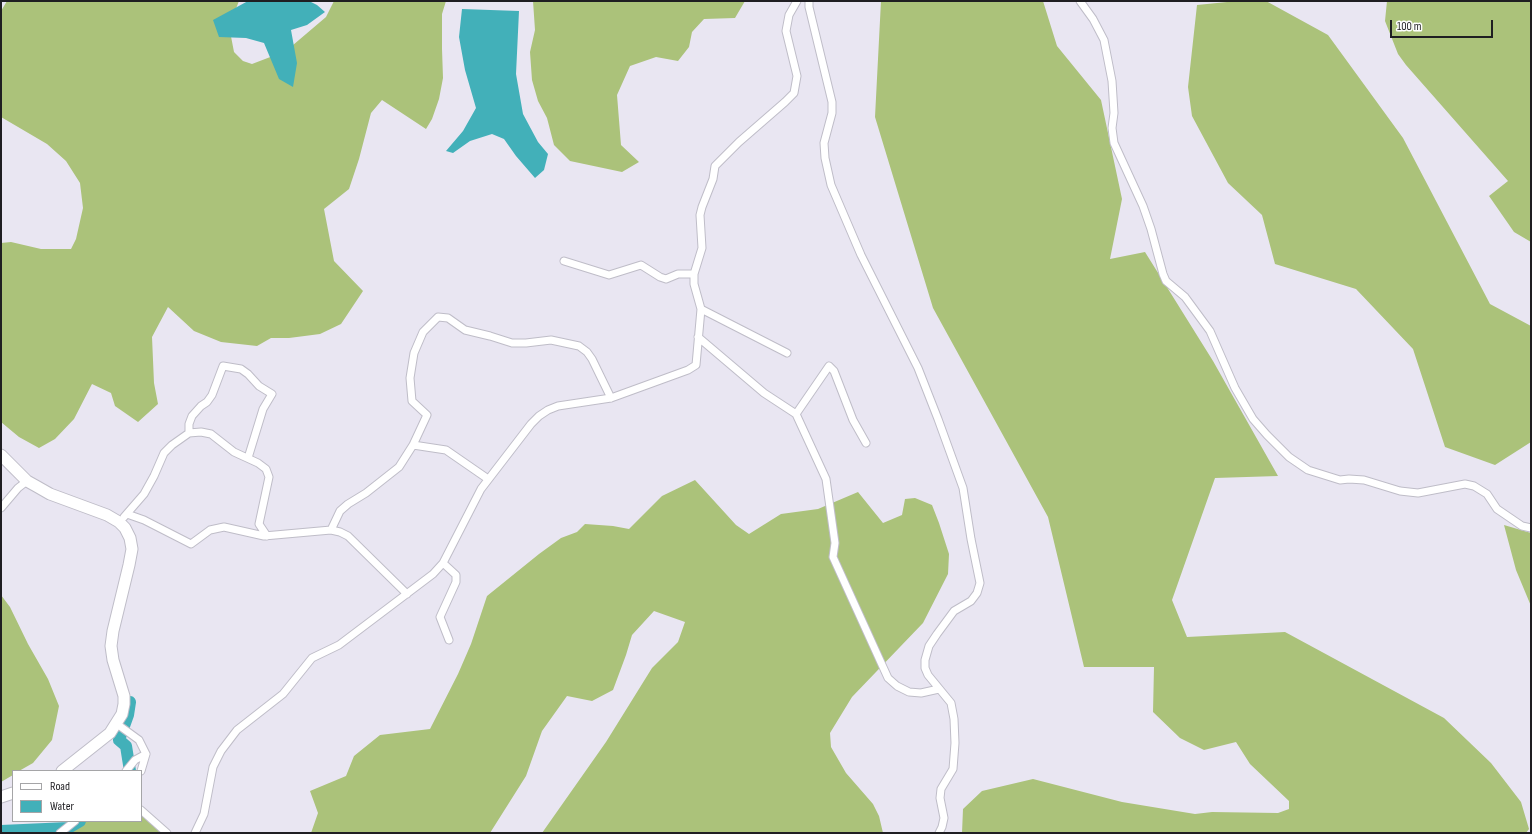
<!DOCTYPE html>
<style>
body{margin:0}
#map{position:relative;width:1532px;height:834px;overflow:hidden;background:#e9e6f2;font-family:"Sofia Sans Condensed",sans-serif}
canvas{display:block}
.frame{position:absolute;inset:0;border:2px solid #1f1e22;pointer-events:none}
.legend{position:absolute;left:12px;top:770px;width:130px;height:52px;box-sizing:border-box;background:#fff;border:1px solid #a5a5a7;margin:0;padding:5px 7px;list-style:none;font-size:12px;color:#1f1e22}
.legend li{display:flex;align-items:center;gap:8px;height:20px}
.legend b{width:20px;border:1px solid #a5a5a7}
.scale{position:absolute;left:1390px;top:20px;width:103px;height:18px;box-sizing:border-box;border:2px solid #1f1e22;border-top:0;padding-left:5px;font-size:12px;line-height:14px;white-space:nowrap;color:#1f1e22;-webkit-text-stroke:3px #fff;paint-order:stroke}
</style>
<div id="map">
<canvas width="1532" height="834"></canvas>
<div class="frame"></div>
<ul class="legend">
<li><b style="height:5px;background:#fff"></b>Road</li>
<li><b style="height:11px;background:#42b0b9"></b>Water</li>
</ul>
<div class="scale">100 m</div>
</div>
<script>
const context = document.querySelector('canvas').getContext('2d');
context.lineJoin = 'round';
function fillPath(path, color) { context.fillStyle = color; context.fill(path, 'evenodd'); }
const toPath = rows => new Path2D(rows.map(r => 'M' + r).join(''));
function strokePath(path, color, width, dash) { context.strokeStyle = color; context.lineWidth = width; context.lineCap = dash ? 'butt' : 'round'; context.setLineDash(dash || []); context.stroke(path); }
fillPath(toPath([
 [7,1,239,1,229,26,234,52,243,61,252,64,286,51,326,17,334,1,446,1,442,14,442,49,443,78,439,99,432,119,426,129,382,100,371,113,359,159,349,189,324,209,334,261,363,291,341,324,320,334,289,338,271,338,257,346,221,342,194,331,168,307,152,337,154,383,158,404,138,422,115,406,111,393,92,384,74,419,55,439,39,448,19,437,1,422,1,243,11,242,41,249,71,249,76,239,83,208,80,183,66,161,47,144,1,117,1,11],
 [533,1,745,1,735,18,704,19,692,32,689,47,678,61,656,57,630,66,617,95,621,145,639,162,622,172,570,161,554,145,547,118,538,101,532,80,530,52,535,30],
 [881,1,1043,1,1057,46,1101,100,1122,199,1110,259,1145,252,1213,361,1278,476,1215,478,1172,600,1187,637,1285,632,1444,718,1491,763,1521,802,1529,829,1526,833,962,833,963,809,982,791,1033,779,1122,802,1195,814,1212,812,1278,813,1289,809,1289,801,1250,764,1236,742,1204,750,1180,738,1153,712,1154,667,1084,667,1048,517,933,308,875,117],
 [1237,1,1266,1,1328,35,1403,138,1490,304,1531,326,1531,442,1495,465,1445,447,1413,349,1356,289,1275,264,1262,215,1228,183,1192,116,1188,87,1197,5],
 [1387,1,1531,1,1531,242,1514,232,1489,196,1508,181,1406,65,1398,54,1385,21],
 [695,480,736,525,749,534,781,514,818,509,858,492,883,523,902,515,905,499,915,498,932,505,939,523,949,554,948,574,923,623,852,697,830,733,831,747,846,773,873,804,879,816,883,833,542,833,606,742,652,668,678,642,685,622,654,611,632,635,626,655,613,690,592,701,567,696,542,731,526,776,490,833,311,833,318,813,310,791,346,776,354,756,380,735,430,729,458,674,471,644,487,596,539,554,561,538,577,532,585,524,613,526,629,529,662,496],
 [1504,525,1531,533,1531,606,1516,570],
 [1,595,10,607,28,644,48,679,59,706,52,740,33,763,19,771,13,771,13,775,1,782],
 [141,806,160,833,68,833,83,821,141,821]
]), '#abc27a');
fillPath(toPath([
 [248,1,309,1,317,5,325,12,307,25,291,30,297,63,293,87,279,79,264,43,246,38,219,37,213,20],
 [462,9,519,11,516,74,523,114,538,142,548,154,544,170,535,178,516,156,504,139,492,134,470,141,453,153,446,151,463,131,476,108,465,70,459,37]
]), '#42b0b9');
strokePath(toPath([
 [130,771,126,746,119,740,128,715,130,702],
 [1,831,68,828,80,821]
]), '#42b0b9', 12);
const street = toPath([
 [809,1,809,7,832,102,832,113,824,143,825,158,831,185,861,255,918,368,938,419,963,488,971,539,980,583,977,593,971,601,954,611,937,634,929,646,925,660,925,668,928,675,951,703,954,719,955,743,953,769,941,789,940,798,944,818,942,827,939,833],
 [1080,1,1093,19,1104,40,1112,81,1114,113,1112,128,1114,143,1143,206,1151,229,1163,274,1166,281,1185,297,1210,331,1235,388,1253,419,1267,435,1289,457,1308,470,1340,480,1349,479,1364,480,1400,491,1418,493,1465,484,1474,486,1487,494,1497,509,1522,526,1531,528],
 [564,261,609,275,641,265,660,277,666,279,678,274,694,274],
 [701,309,787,353],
 [698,337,764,393,796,414,826,479,835,543,833,557,888,678,897,686,909,692,921,693,939,689],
 [796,414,829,366,834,371,853,420,866,443],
 [189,433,189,424,192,416,201,406,207,402,212,395,223,366,241,369,248,374,259,386,272,394,263,409,248,458],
 [413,445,446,450,488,479],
 [1,508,18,488,27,481],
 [127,514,144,520,191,544,210,530,224,527,264,536,331,530,340,532,348,536,407,594],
 [124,517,144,494,154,476,164,453,172,445,189,433,201,432,211,434,234,452,258,463,266,469,269,477,259,524,267,536],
 [331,530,340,511,348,504,366,493,399,467,413,445,427,415,412,401,410,378,414,353,423,332,438,317,448,318,465,330,490,336,512,343,526,343,551,340,579,346,587,352,592,359,611,398],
 [443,563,456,575,456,582,440,617,449,640],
 [117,724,139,740,146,754,141,771],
 [126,771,135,760,146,754],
 [141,810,167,833],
 [60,833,75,821],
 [195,833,204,814,213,767,221,751,237,730,283,694,312,658,339,645,433,574,443,563,481,489,531,424,539,416,548,410,558,406,611,398,688,370,696,365,701,309,694,284,694,274,702,248,700,215,702,207,713,179,715,166,739,142,785,102,794,93,797,76,786,31,789,15,797,1]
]);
const primary = toPath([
 [1,455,27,481,36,486,50,494,107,515,119,522,125,528,130,538,132,549,129,565,113,631,111,646,113,660,124,696,124,704,122,714,110,733,62,771],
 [1,797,13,793]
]);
strokePath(street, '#bfbdc8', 9);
strokePath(primary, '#bfbdc8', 13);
strokePath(street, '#fff', 7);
strokePath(primary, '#fff', 11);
</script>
